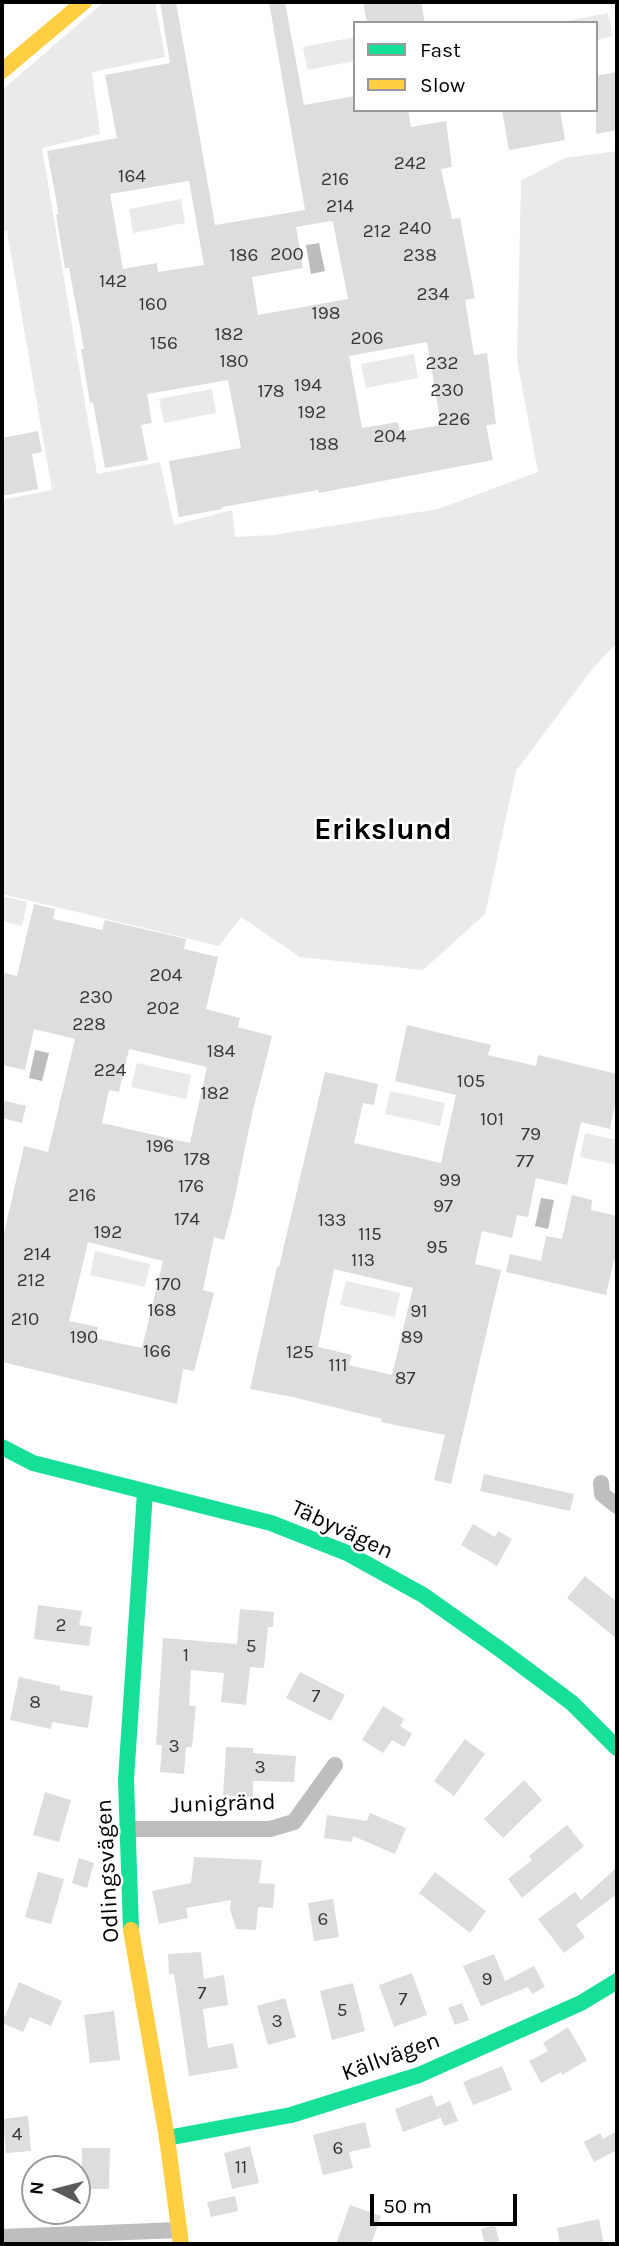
<!DOCTYPE html>
<meta charset="utf-8">
<style>
body{margin:0}
#map{position:relative;width:619px;height:2246px;overflow:hidden;background:#fff;font-family:Karla,sans-serif}
canvas{display:block}
.frame{position:absolute;inset:0;border:4px solid #000;pointer-events:none}
.legend{position:absolute;left:353px;top:21px;width:245px;height:91px;box-sizing:border-box;background:#fff;border:2px solid #999;margin:0;padding:9px 12px;list-style:none;font-size:21px;color:#000}
.legend li{display:flex;align-items:center;gap:14px;height:35px}
.legend b{width:35px;border:2px solid #999}
.north{position:absolute;left:21px;top:2155px;width:70px;height:70px;box-sizing:border-box;background:#fff;border:2px solid #999;border-radius:50%;rotate:276deg;font-size:19px;font-weight:700;line-height:28px;text-align:center;color:#000}
.north::after{content:'';display:block;margin:auto;width:24px;height:32px;background:#595959;clip-path:polygon(50% 0,100% 100%,50% 72%,0 100%)}
.scale{position:absolute;left:370px;top:2194px;width:147px;height:32px;box-sizing:border-box;border:4px solid #000;border-top:0;padding-left:9px;font-size:21px;line-height:24px;white-space:nowrap;color:#000;-webkit-text-stroke:5px #fff;paint-order:stroke}
</style>
<div id="map">
<canvas width="619" height="2246"></canvas>
<div class="frame"></div>
<ul class="legend">
<li><b style="height:9px;background:#16e098"></b>Fast</li>
<li><b style="height:9px;background:#ffcf43"></b>Slow</li>
</ul>
<div class="north">N</div>
<div class="scale">50 m</div>
</div>
<script>
const context = document.querySelector('canvas').getContext('2d');
context.lineJoin = 'round';
function fillPath(path, color) { context.fillStyle = color; context.fill(path, 'evenodd'); }
const toPath = rows => new Path2D(rows.map(r => 'M' + r).join(''));
function strokePath(path, color, width, dash) { context.strokeStyle = color; context.lineWidth = width; context.lineCap = dash ? 'butt' : 'round'; context.setLineDash(dash || []); context.stroke(path); }
function label(font, color, halo, rows, align = 'center') {
  context.font = font + ' Karla,sans-serif'; context.lineWidth = 5; context.setLineDash([]); context.textBaseline = 'middle'; context.strokeStyle = halo; context.fillStyle = color; for (const [text, x, y, turn = 0] of rows) {
    context.save(); context.translate(x, y); context.rotate((+turn || 0) * Math.PI / 180); context.textAlign = isNaN(turn) ? turn : align; if (halo) context.strokeText(text, 0, 0); context.fillText(text, 0, 0); context.restore();
  }
}
fillPath(toPath([
 [104,2,155,2,165,57,92,72,100,134,42,148,97,474,160,462,174,525,232,510,235,537,274,535,438,509,538,472,517,360,521,181,564,158,617,151,617,643,593,668,516,771,485,914,423,970,300,957,241,917,219,946,2,894,2,500,52,490,7,231,2,231,2,90],
 [608,13,613,36,596,40,596,23,556,23],
 [355,37,355,61,307,70,303,47],
 [181,199,185,223,133,233,129,209],
 [414,354,418,378,366,388,361,364],
 [212,389,216,413,164,423,159,399],
 [2,896,27,902,22,926,2,921],
 [137,1063,191,1075,186,1099,131,1087],
 [390,1091,445,1103,440,1126,385,1114],
 [585,1133,617,1140,617,1165,580,1157],
 [95,1251,150,1264,145,1287,90,1275],
 [346,1281,400,1293,395,1317,340,1305]
]), '#eaeaea');
fillPath(toPath([
 [319,243,325,271,311,274,306,245],
 [35,1050,49,1053,42,1081,29,1078],
 [541,1198,554,1200,548,1229,535,1226]
]), '#bcbcbc');
fillPath(toPath([
 [160,2,176,2,215,225,305,210,269,2,285,2,304,105,355,96,355,110,408,110,411,127,446,121,452,167,441,169,452,219,460,218,471,277,475,298,465,300,474,355,487,353,496,424,486,425,493,460,319,493,318,490,222,507,222,509,179,517,169,461,241,448,228,380,147,394,152,423,141,425,148,460,105,468,93,402,90,403,81,349,84,349,69,268,65,268,56,215,58,214,56,199,47,151,117,138,105,75,170,63],
 [189,181,204,265,158,272,157,263,123,269,110,194],
 [331,221,333,222,348,299,258,315,252,277,303,268,296,227],
 [427,342,441,425,400,432,398,422,362,428,349,356],
 [363,2,421,2,425,23,367,23],
 [617,72,617,130,596,134,596,76],
 [502,110,560,110,565,140,509,150],
 [38,431,42,452,32,454,38,489,2,496,2,438],
 [34,904,55,909,53,919,102,930,105,920,186,939,184,949,218,957,206,1009,240,1018,238,1027,272,1036,252,1114,232,1211,224,1240,214,1237,203,1290,214,1293,194,1371,183,1369,177,1404,2,1362,2,1242,24,1146,48,1152,75,1039,34,1029,25,1070,2,1065,2,972,17,976],
 [129,1049,207,1067,190,1143,102,1123,109,1090,119,1092],
 [88,1242,163,1261,142,1348,95,1338,98,1327,69,1321],
 [407,1025,491,1045,488,1055,536,1066,538,1055,617,1074,617,1095,610,1129,581,1122,567,1185,536,1178,528,1217,517,1215,512,1238,482,1231,475,1264,501,1270,451,1484,434,1480,445,1435,381,1422,382,1419,293,1397,250,1389,277,1267,279,1267,325,1072,378,1084,374,1105,363,1103,354,1143,441,1163,456,1095,395,1081],
 [334,1269,413,1288,392,1375,349,1365,352,1355,318,1347],
 [2,1100,26,1106,22,1123,2,1118],
 [572,1195,592,1200,591,1210,617,1216,617,1261,614,1260,606,1295,506,1272,510,1254,541,1261,546,1236,562,1239],
 [484,1474,574,1494,570,1511,480,1491],
 [473,1524,495,1537,498,1531,512,1539,497,1566,461,1545],
 [585,1576,617,1602,617,1639,567,1598],
 [38,1605,82,1611,79,1625,92,1627,89,1646,34,1639],
 [240,1609,274,1612,273,1627,268,1627,264,1668,250,1667,246,1705,221,1702,224,1673,191,1670,189,1706,196,1706,192,1747,186,1747,184,1774,160,1772,162,1745,156,1745,163,1638,237,1644],
 [300,1672,345,1695,331,1721,286,1698],
 [19,1677,60,1686,60,1690,93,1696,88,1728,52,1722,51,1729,10,1720],
 [383,1706,404,1719,400,1726,412,1734,404,1747,392,1740,383,1753,362,1740],
 [465,1739,485,1754,454,1796,434,1781],
 [226,1747,253,1748,253,1753,296,1756,294,1782,253,1781,253,1798,223,1795],
 [524,1780,542,1800,503,1838,484,1819],
 [45,1792,71,1800,59,1842,33,1835],
 [370,1813,406,1828,395,1854,353,1836,352,1842,324,1838,327,1815,367,1821],
 [567,1825,584,1846,522,1898,508,1879,532,1860,529,1856],
 [194,1857,262,1860,259,1883,275,1884,273,1908,258,1907,256,1930,236,1929,230,1909,231,1900,186,1908,188,1918,159,1924,152,1891,191,1883],
 [79,1858,94,1863,87,1888,72,1883],
 [617,1867,617,1894,576,1925,585,1937,564,1953,538,1919,575,1892,581,1900],
 [38,1872,64,1879,51,1924,25,1917],
 [435,1872,486,1911,470,1933,419,1893],
 [333,1899,339,1937,314,1941,308,1903],
 [201,1952,204,1979,224,1975,228,2005,203,2009,208,2048,233,2043,238,2068,189,2076,174,1974,169,1974,168,1954],
 [494,1954,505,1981,534,1966,545,1987,532,1994,528,1987,481,2006,463,1966],
 [412,1973,427,2015,394,2027,379,1985],
 [19,1982,62,2001,51,2026,30,2017,23,2032,2,2023],
 [353,1983,365,2031,332,2040,320,1991],
 [285,1998,296,2037,268,2045,257,2006],
 [462,2003,469,2020,455,2025,448,2008],
 [114,2011,120,2060,90,2063,84,2015],
 [568,2027,587,2060,562,2075,561,2072,541,2083,529,2061,548,2051,543,2043],
 [502,2066,512,2090,473,2105,463,2082],
 [432,2095,440,2118,403,2132,395,2109],
 [450,2101,458,2121,444,2126,436,2107],
 [28,2116,31,2151,6,2153,3,2119],
 [365,2122,371,2147,349,2152,353,2168,323,2175,313,2135],
 [617,2131,617,2150,594,2162,584,2142,600,2133,603,2139],
 [250,2146,259,2183,232,2189,224,2153],
 [82,2148,110,2148,109,2189,82,2189],
 [235,2196,238,2211,211,2217,207,2202],
 [350,2205,381,2216,371,2244,336,2244],
 [599,2219,604,2244,560,2244,557,2228],
 [495,2225,500,2244,485,2244,481,2229]
]), '#ddd');
strokePath(toPath([
 [601,1483,602,1494,617,1506],
 [127,1829,270,1829,294,1822,335,1765],
 [2,2237,179,2230]
]), '#bebebe', 16);
strokePath(toPath([
 [2,1447,33,1463,271,1523,347,1553,423,1595,501,1650,572,1703,617,1748],
 [131,1930,126,1780,145,1492],
 [167,2138,291,2115,419,2075,581,2003,617,1981]
]), '#16e098', 16);
strokePath(toPath([
 [2,71,84,2],
 [131,1930,167,2138,181,2244]
]), '#ffcf43', 16);
label('19px', '#373737', null, [
 ["242",410,164],
 ["164",132,177],
 ["216",335,180],
 ["214",340,207],
 ["240",415,229],
 ["212",377,232],
 ["200",287,255],
 ["186",244,256],
 ["238",420,256],
 ["142",113,282],
 ["234",433,295],
 ["160",153,305],
 ["198",326,314],
 ["182",229,335],
 ["206",367,339],
 ["156",164,344],
 ["180",234,362],
 ["232",442,364],
 ["194",308,386],
 ["230",447,391],
 ["178",271,392],
 ["192",312,413],
 ["226",454,420],
 ["204",390,437],
 ["188",324,445],
 ["204",166,976],
 ["230",96,998],
 ["202",163,1009],
 ["228",89,1025],
 ["184",221,1052],
 ["224",110,1071],
 ["105",471,1082],
 ["182",215,1094],
 ["101",492,1120],
 ["79",531,1135],
 ["196",160,1147],
 ["178",197,1160],
 ["77",525,1162],
 ["99",450,1181],
 ["176",191,1187],
 ["216",82,1196],
 ["97",443,1207],
 ["174",187,1220],
 ["133",332,1221],
 ["192",108,1233],
 ["115",370,1235],
 ["95",437,1248],
 ["214",37,1255],
 ["113",363,1261],
 ["212",31,1281],
 ["170",168,1285],
 ["168",162,1311],
 ["91",419,1312],
 ["210",25,1320],
 ["190",84,1338],
 ["89",412,1338],
 ["166",157,1352],
 ["125",300,1353],
 ["111",338,1366],
 ["87",405,1379],
 ["2",61,1626],
 ["5",251,1647],
 ["1",186,1656],
 ["7",316,1697],
 ["8",35,1703],
 ["3",174,1747],
 ["3",260,1768],
 ["6",323,1920],
 ["9",487,1980],
 ["7",202,1994],
 ["7",403,2000],
 ["5",342,2011],
 ["3",277,2022],
 ["4",17,2135],
 ["6",338,2149],
 ["11",241,2168]
]);
label('23px', '#000', '#fff', [
 ["Täbyvägen",342,1530,25],
 ["Junigränd",223,1804,-2],
 ["Odlingsvägen",108,1871,-93],
 ["Källvägen",391,2057,-20]
]);
label('bold 30px', '#000', '#fff', [
 ["Erikslund",383,830]
]);
</script>
